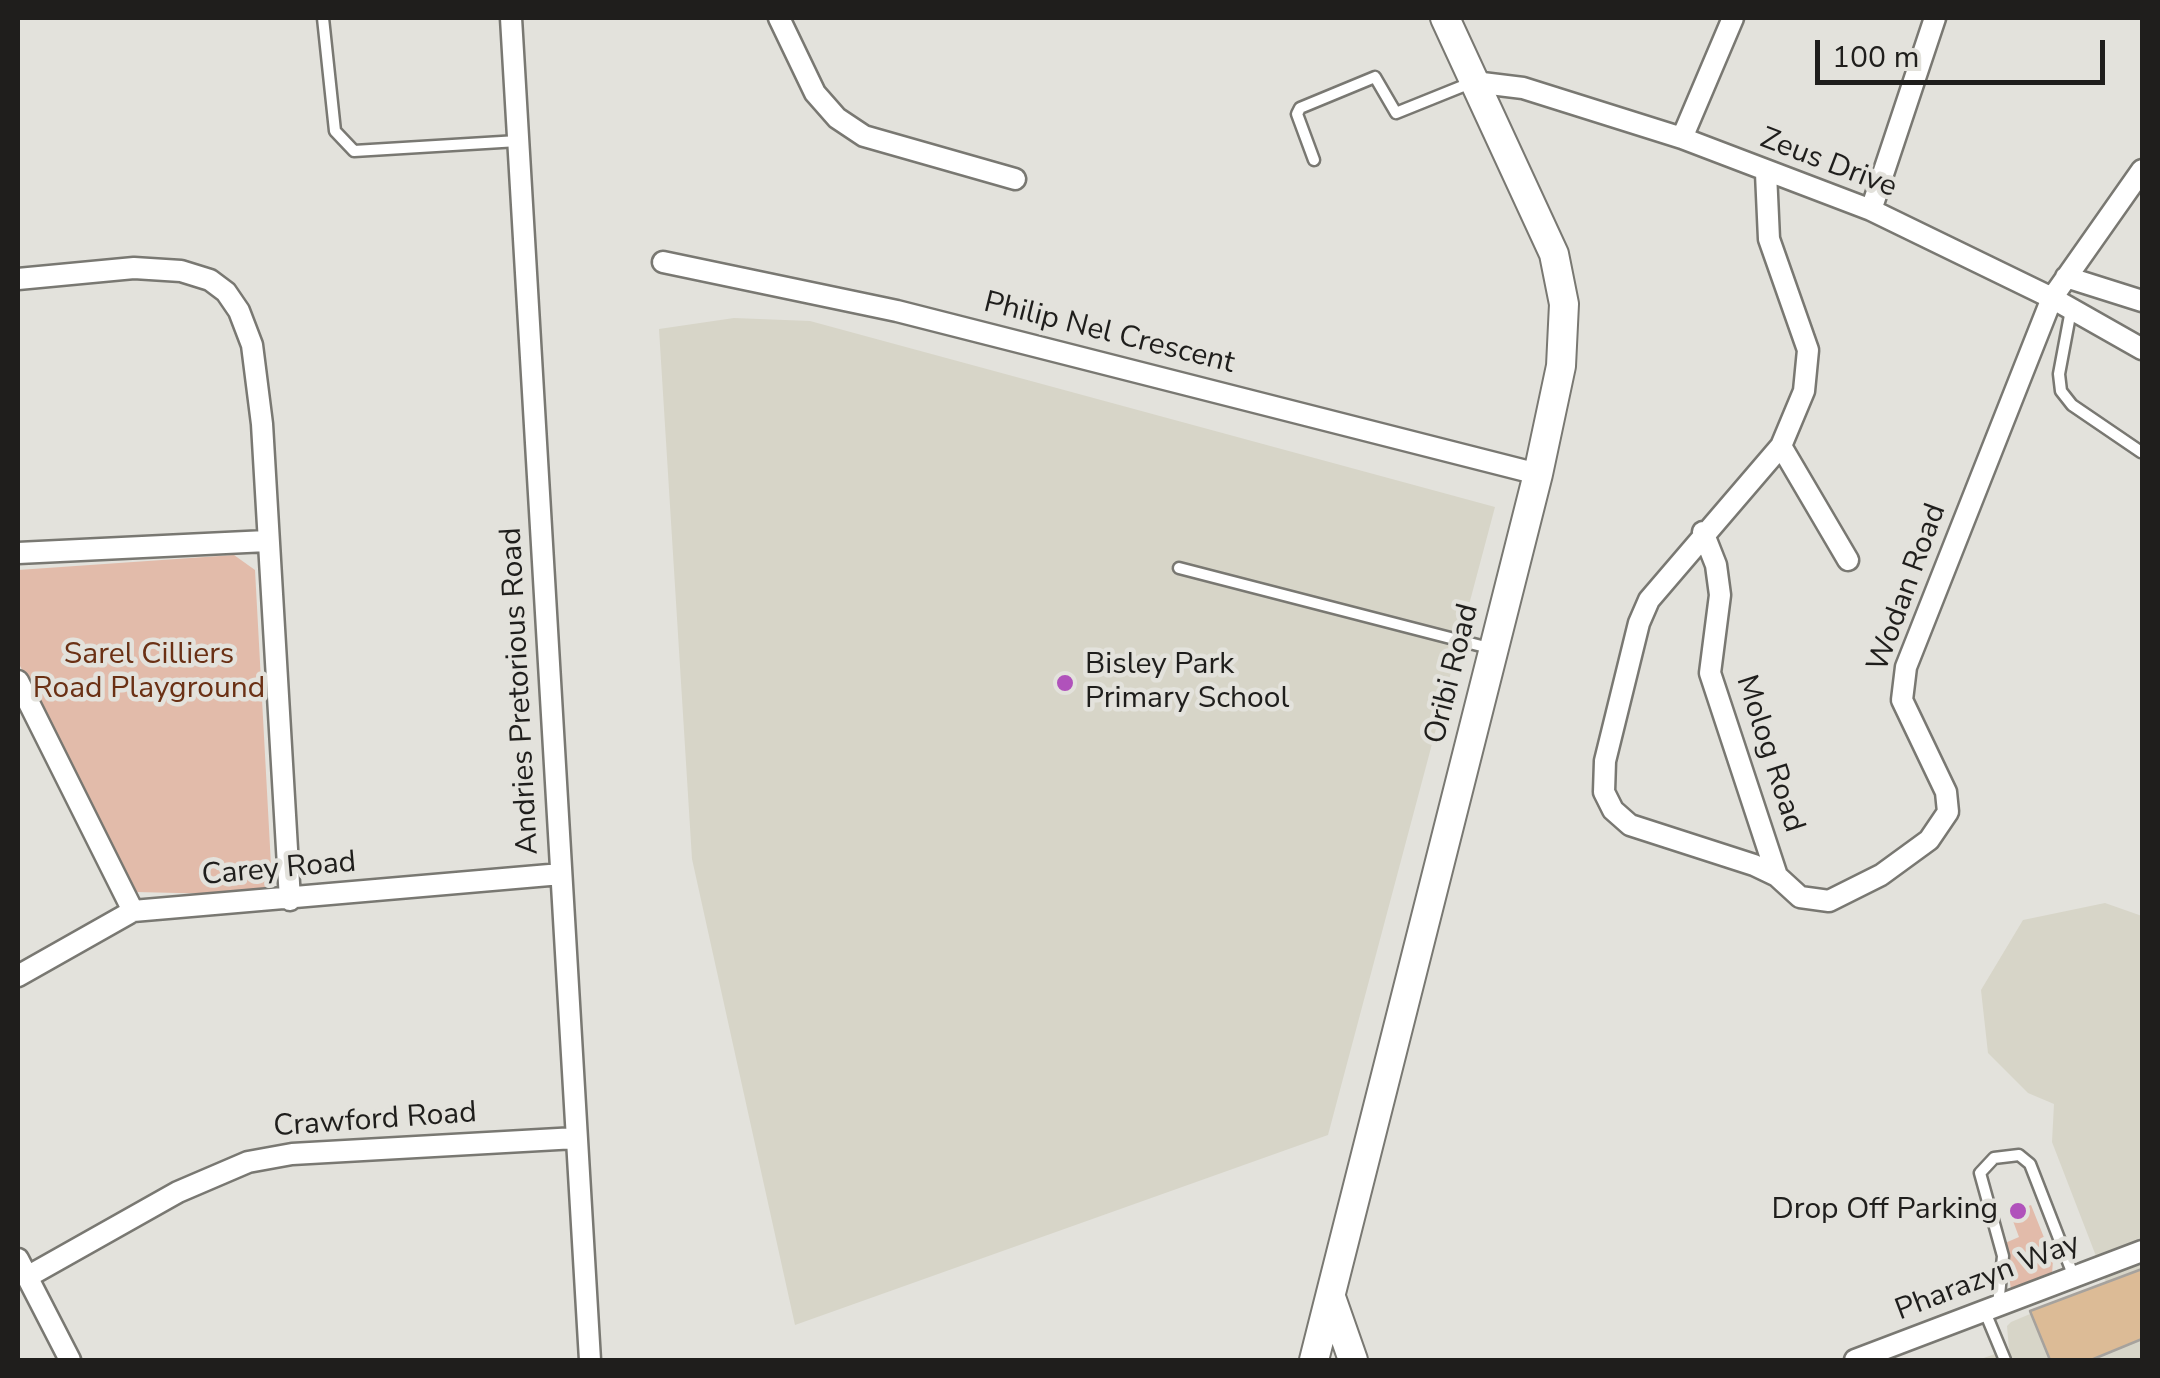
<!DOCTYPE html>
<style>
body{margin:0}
#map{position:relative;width:2160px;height:1378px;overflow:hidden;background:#e3e2dc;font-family:"Nunito Sans",sans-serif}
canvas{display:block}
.frame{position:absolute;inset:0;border:20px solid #1f1e1c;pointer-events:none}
.scale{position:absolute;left:1815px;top:40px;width:290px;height:45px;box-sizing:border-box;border:5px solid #1f1e1c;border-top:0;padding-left:12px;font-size:30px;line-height:35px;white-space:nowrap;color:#1f1e1c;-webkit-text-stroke:8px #e3e2dc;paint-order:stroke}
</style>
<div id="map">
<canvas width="2160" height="1378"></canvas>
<div class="frame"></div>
<div class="scale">100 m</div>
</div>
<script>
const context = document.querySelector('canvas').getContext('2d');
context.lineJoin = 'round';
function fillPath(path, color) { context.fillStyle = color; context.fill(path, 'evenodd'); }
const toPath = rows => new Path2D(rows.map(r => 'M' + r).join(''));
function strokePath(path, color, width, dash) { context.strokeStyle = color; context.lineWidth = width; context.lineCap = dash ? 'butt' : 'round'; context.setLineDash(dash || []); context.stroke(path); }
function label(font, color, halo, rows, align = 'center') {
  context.font = font + ' "Nunito Sans",sans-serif'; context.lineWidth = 9; context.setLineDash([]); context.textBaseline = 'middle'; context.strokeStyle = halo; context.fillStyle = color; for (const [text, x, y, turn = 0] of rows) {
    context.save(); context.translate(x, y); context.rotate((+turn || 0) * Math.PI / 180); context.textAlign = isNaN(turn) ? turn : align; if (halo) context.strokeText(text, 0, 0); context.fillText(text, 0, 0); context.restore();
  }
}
fillPath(toPath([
 [734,318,810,321,1495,507,1328,1135,795,1325,692,859,659,329],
 [2105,903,2142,916,2142,1360,1978,1360,2009,1349,2007,1326,2011,1322,2106,1282,2052,1142,2054,1104,2028,1093,1988,1053,1981,990,2023,920]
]), '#d7d5c8');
fillPath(toPath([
 [234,555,255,570,272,884,264,895,136,892,18,662,18,570],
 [2031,1205,2053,1260,2052,1274,2011,1290,2005,1243,2019,1237,2010,1213]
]), '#e2bbaa');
const building = toPath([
 [2142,1269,2142,1339,2091,1360,2050,1360,2030,1311,2142,1269]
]);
fillPath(building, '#dcbb96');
strokePath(building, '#a6a29d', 2.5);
const service = toPath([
 [323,18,335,131,354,151,518,141],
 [1314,160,1297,114,1300,108,1375,77,1396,113,1473,82],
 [2071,310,2059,374,2061,391,2072,405,2141,452],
 [1179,568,1493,649],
 [1998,1305,2003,1256,1980,1173,1994,1158,2019,1155,2030,1164,2074,1277],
 [1985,1312,2005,1360]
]);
const minor = toPath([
 [511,18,590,1360],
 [779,18,815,93,837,118,864,136,1015,179],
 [1474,82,1523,88,1682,138,1871,210,2052,298,2142,349],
 [1682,138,1733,18],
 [1766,173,1769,239,1808,350,1804,391,1781,446,1848,560],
 [1871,210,1935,18],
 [663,262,897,311,1538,474],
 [2066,277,2142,301],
 [18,279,134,268,181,271,210,280,226,292,239,311,252,345,262,424,290,900],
 [1781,446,1649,600,1639,623,1605,761,1604,792,1613,810,1630,825,1754,865,1777,876,1800,897,1829,901,1881,875,1929,840,1948,812,1946,792,1902,700,1906,667,2052,298,2142,170],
 [1703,532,1716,565,1720,595,1710,673,1777,876],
 [18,553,267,541],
 [18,681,133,911],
 [18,976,133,911,561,874],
 [18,1259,70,1360],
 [27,1277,178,1192,248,1162,292,1154,576,1138],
 [1855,1360,2142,1251]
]);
const tertiary = toPath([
 [1332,1300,1353,1360],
 [1314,1360,1538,474,1561,366,1564,304,1554,254,1445,18]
]);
strokePath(service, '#797872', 15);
strokePath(minor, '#797872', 25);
strokePath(tertiary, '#797872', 32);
strokePath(service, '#fff', 10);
strokePath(minor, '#fff', 20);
strokePath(tertiary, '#fff', 28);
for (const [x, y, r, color] of [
 [1065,683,10,"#b052bb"],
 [2018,1211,10,"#b052bb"]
]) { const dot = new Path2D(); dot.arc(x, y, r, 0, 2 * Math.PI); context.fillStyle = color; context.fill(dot); strokePath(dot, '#e3e2dc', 4); }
label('30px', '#1f1e1c', '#e3e2dc', [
 ["Zeus Drive",1828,164,21],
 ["Philip Nel Crescent",1109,334,14],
 ["Wodan Road",1908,588,-70],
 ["Oribi Road",1453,674,-76],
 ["Andries Pretorious Road",521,691,-93],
 ["Molog Road",1769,754,72],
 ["Carey Road",279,870,-5],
 ["Crawford Road",375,1121,-4],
 ["Pharazyn Way",1988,1278,-21]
]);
label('30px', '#6a3014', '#e3e2dc', [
 ["Sarel Cilliers",149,656],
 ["Road Playground",149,690]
]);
label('30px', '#1f1e1c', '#e3e2dc', [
 ["Bisley Park",1085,666],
 ["Primary School",1085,700],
 ["Drop Off Parking",1998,1211,"right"]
], 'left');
</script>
